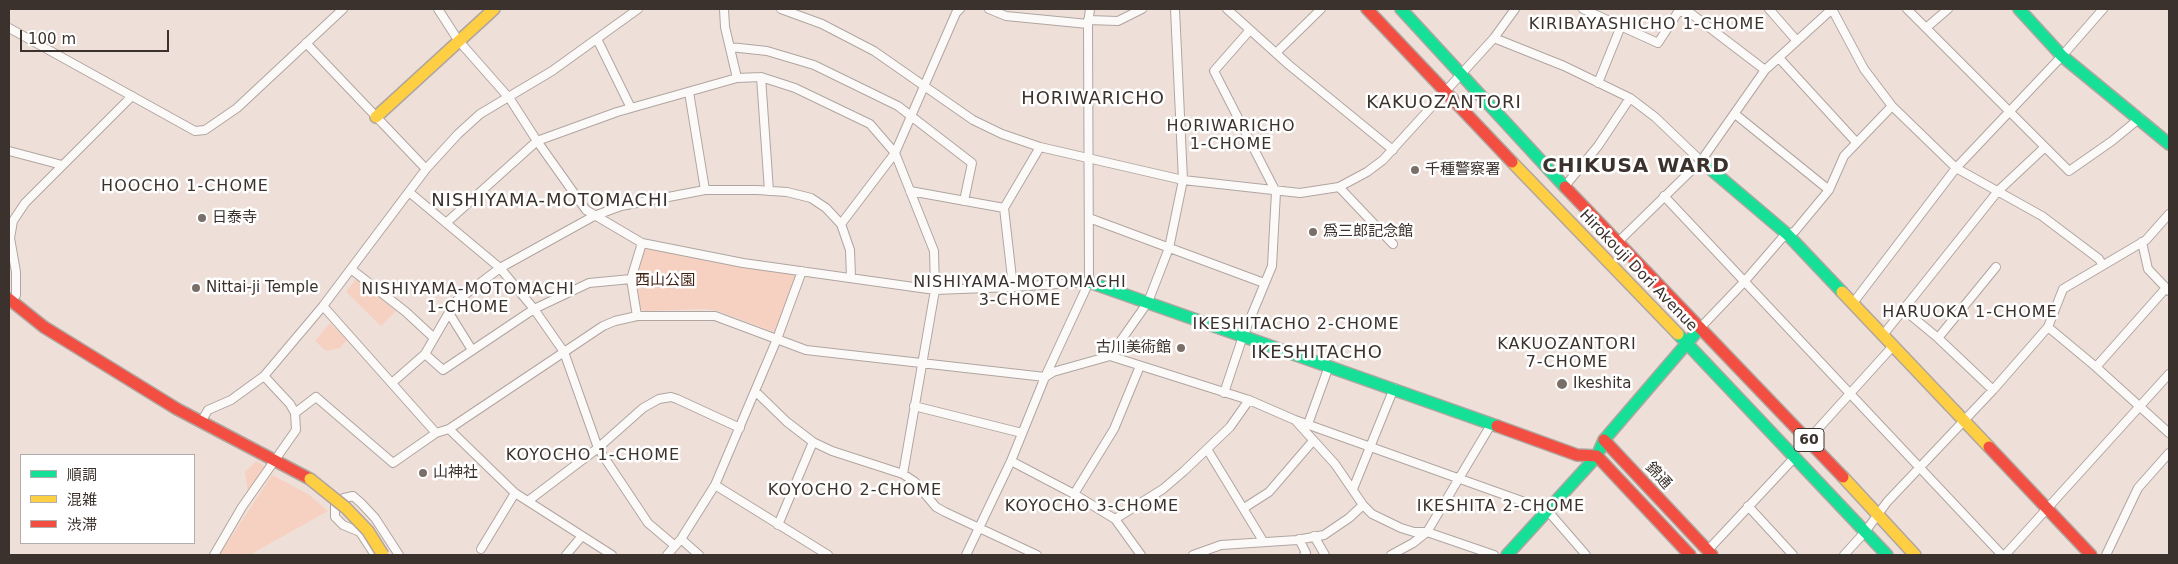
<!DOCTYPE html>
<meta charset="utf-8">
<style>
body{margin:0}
#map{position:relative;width:2178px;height:564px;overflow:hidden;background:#eee0d9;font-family:"DejaVu Sans","Noto Sans JP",sans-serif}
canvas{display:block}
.frame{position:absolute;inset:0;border:10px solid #3b312d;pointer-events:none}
.legend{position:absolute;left:20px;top:454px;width:175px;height:90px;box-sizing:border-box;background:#fff;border:1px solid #b1adab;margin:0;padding:6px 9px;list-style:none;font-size:15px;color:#3b312d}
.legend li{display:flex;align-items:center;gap:10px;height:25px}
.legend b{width:25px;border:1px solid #b1adab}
.scale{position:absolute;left:20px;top:30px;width:149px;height:22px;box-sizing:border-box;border:2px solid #3b312d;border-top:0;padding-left:6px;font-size:15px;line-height:18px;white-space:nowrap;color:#3b312d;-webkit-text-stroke:4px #fff;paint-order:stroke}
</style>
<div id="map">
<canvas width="2178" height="564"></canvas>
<div class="frame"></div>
<ul class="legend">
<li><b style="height:6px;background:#16e098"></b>順調</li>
<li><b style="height:6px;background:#ffcf43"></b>混雑</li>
<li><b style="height:6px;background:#f24e42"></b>渋滞</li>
</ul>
<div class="scale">100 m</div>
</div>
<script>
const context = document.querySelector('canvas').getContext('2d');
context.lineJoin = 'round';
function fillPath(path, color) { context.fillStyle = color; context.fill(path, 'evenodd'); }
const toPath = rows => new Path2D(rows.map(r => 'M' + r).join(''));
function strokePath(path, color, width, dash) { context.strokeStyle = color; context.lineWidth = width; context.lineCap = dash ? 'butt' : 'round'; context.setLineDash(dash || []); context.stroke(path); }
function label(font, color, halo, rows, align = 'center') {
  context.font = font + ' "DejaVu Sans","Noto Sans JP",sans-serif'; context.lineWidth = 5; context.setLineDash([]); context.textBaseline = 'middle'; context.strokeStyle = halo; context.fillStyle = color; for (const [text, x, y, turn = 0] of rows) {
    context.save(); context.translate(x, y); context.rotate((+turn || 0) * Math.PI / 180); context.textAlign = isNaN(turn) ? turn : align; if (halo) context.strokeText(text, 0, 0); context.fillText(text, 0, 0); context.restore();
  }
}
fillPath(toPath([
 [646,249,794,274,796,278,777,331,774,332,718,311,704,309,644,311,639,308,635,280,642,252],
 [356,279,396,311,381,326,346,292],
 [330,323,347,340,340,348,326,351,315,341],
 [256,461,267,467,248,493,245,472],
 [272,475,308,494,328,511,253,553,254,555,219,555]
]), '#f6d0c0');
const street = toPath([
 [438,9,458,40,510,99,537,141,586,210,642,243,743,263,935,290,1013,287,1089,282],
 [724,9,725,27,737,78],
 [781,9,822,24,874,51,973,120,1002,134,1040,147,1183,180,1300,193,1339,187,1367,172,1383,160,1494,38,1515,9],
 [989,9,1006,16,1088,24],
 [1227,9,1289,65,1393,150],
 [1583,9,1658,43,1678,12,1689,12,1765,70],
 [1769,9,1797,41],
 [1832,9,1864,69,1892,106,1956,168,2042,216,2099,259,2102,264],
 [1907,9,2069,171,2112,141,2140,118],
 [1088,20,1118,21,1142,9],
 [9,28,195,131,205,130,237,108,343,9],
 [1926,28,1948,9],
 [1494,38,1564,66,1630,98,1655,117,1701,161],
 [597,39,631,108],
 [306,43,426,169],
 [730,47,767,51,814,65,898,106,972,163,964,201],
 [1276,53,1321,9],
 [1779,58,1856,142],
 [761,77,769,191],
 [1598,83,1621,26],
 [689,92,705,190],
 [1735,114,1829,190],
 [9,151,62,165],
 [1565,186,1598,146,1630,98],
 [1339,187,1393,244],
 [910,191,1004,208],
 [409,192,500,268,534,309,564,352,598,448,648,523,674,545],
 [1664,196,2002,555],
 [1089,218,1264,283],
 [446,223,537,141,617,112,737,78,761,77,795,88,870,124,895,153,934,251,935,290,903,474],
 [841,224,895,153,956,13,960,9],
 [2142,242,2148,269,2169,291],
 [1617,243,1701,161,1765,70,1832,9],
 [351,269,406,312,434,338],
 [1013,287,1004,208,1040,147],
 [12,301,16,295,16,272,10,238,13,221,25,203,132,96],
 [1853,303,1956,168,2062,56,2103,9],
 [323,306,436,433],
 [1903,309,1938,338,1993,390],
 [449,313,472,350],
 [637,316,631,279,642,243],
 [2048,327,2096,367,2169,433],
 [1700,328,1744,282,1782,238,1795,231,1829,190,1844,156,1892,106],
 [1883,335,1998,191,2045,147],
 [1938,338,1996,267],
 [425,354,443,370,534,309,589,283,631,279],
 [1110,356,1148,302,1169,248,1183,180,1175,9],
 [2096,367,2166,288],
 [393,382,425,354,455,302,500,268,594,216,621,206,705,190,757,190,787,192,811,198,826,208,841,224,850,250,851,277],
 [755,391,787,422,813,442,832,451,903,474,915,482,936,507,945,512,1037,555],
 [1224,393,1243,336,1272,266,1276,192,1214,71,1250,30],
 [914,406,1022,433],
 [295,413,316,397,393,463,436,433,449,429,603,326,615,321,637,316,715,316,806,350,1045,377,1053,372,1110,356,1249,400,1295,420,1547,510,1586,555],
 [1295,420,1335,464,1363,505,1372,514,1401,528,1414,532,1427,532,1494,555],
 [201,422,208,410,231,400,264,376,323,306,426,169,458,134,480,114,552,71,638,9],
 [1308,424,1329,366],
 [449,429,515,493,612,555],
 [1808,440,1893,346],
 [1207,449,1263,541],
 [1011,461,1074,494,1115,519,1141,555],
 [715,485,828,555],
 [1353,489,1394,388],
 [1074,494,1114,429,1140,366],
 [528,501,598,448,643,408,659,399,671,397,677,399,740,428],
 [1748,506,1793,555],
 [1244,508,1269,492,1312,442],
 [1115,519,1163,489,1184,471,1230,427,1249,400],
 [778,525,813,442],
 [1314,536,1325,555],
 [681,539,699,555],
 [1299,539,1306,553,1304,555],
 [481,549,515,493],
 [1708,550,1795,457],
 [214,555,242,507,296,430,295,413,290,404,264,376],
 [375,555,360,532,343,525,335,517,335,505,344,498,353,496,361,503,375,518,399,555],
 [566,555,582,536],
 [667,555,681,539,715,485,777,339,802,271],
 [966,555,1011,461,1045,377,1089,282,1088,24,1090,9],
 [1193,555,1221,545,1297,540,1324,535,1349,518,1363,505],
 [1391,555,1413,543,1427,532,1492,423],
 [1844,555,1865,532,1887,502,1993,390,2048,327,2063,289,2146,240,2169,214],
 [2005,555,2169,374],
 [2106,555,2138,488,2169,453]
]);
const fast = toPath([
 [1401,9,1565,187],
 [2019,9,2062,56,2169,144],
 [1701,161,1787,234,1842,292],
 [1089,282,1497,426],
 [1678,334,1887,555],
 [1507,555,1597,456,1604,440,1700,328]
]);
const slow = toPath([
 [376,117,494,9],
 [1512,162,1678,334],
 [1842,292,1989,447],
 [1843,477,1915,555]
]);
const jam = toPath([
 [1367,9,1512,162],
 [1565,187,1843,477],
 [9,299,44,327,177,409,310,479],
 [1497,426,1577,455,1597,456,1690,555],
 [1604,440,1712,555],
 [1989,447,2091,555]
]);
strokePath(street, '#b0a5a0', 10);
strokePath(fast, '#b0a5a0', 14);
strokePath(slow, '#b0a5a0', 14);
strokePath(jam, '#b0a5a0', 14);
strokePath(street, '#fcfaf9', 8);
strokePath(fast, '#16e098', 11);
strokePath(slow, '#ffcf43', 11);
strokePath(jam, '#f24e42', 11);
const slowBridge = toPath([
 [310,479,346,508,368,531,383,555]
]);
strokePath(slowBridge, '#b0a5a0', 14, []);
strokePath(slowBridge, '#ffcf43', 11);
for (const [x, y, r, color] of [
 [1415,170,5,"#7a6e69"],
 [202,218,5,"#7a6e69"],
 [1313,232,5,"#7a6e69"],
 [196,288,5,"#7a6e69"],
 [1181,348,5,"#7a6e69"],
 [1562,384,6,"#7a6e69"],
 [423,473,5,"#7a6e69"]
]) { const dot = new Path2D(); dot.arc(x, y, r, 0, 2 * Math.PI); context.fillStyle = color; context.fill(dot); strokePath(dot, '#fff', 2); }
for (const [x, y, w] of [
 [1809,440,30]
]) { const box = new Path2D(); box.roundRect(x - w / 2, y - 11.5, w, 23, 4); context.fillStyle = '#fff'; context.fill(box); strokePath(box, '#3b312d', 1); }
label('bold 14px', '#3b312d', null, [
 ["60",1809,440]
]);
label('15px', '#3b312d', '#fff', [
 ["千種警察署",1425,170],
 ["日泰寺",212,218],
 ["爲三郎記念館",1323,232],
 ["Nittai-ji Temple",206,288],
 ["古川美術館",1171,348,"right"],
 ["Ikeshita",1573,384],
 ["山神社",433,473]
], 'left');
label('15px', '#3b312d', '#fff', [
 ["Hirokouji Dori Avenue",1638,271,46],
 ["錦通",1658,476,47]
]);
label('15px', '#421f0f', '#fff', [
 ["西山公園",665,281]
]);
context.letterSpacing = '1px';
label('16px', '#3b312d', '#fff', [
 ["KIRIBAYASHICHO 1-CHOME",1647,25],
 ["HORIWARICHO",1231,127],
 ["1-CHOME",1231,145],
 ["HOOCHO 1-CHOME",185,187],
 ["NISHIYAMA-MOTOMACHI",1020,283],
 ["3-CHOME",1020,301],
 ["NISHIYAMA-MOTOMACHI",468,290],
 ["1-CHOME",468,308],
 ["HARUOKA 1-CHOME",1970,313],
 ["IKESHITACHO 2-CHOME",1296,325],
 ["KAKUOZANTORI",1567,345],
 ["7-CHOME",1567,363],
 ["KOYOCHO 1-CHOME",593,456],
 ["KOYOCHO 2-CHOME",855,491],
 ["KOYOCHO 3-CHOME",1092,507],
 ["IKESHITA 2-CHOME",1501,507]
]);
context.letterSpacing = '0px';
context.letterSpacing = '1px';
label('18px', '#3b312d', '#fff', [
 ["HORIWARICHO",1093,99],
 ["KAKUOZANTORI",1444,103],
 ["NISHIYAMA-MOTOMACHI",550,201],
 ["IKESHITACHO",1317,353]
]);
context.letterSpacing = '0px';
context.letterSpacing = '1px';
label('bold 20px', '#3b312d', '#fff', [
 ["CHIKUSA WARD",1636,167]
]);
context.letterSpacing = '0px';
</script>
